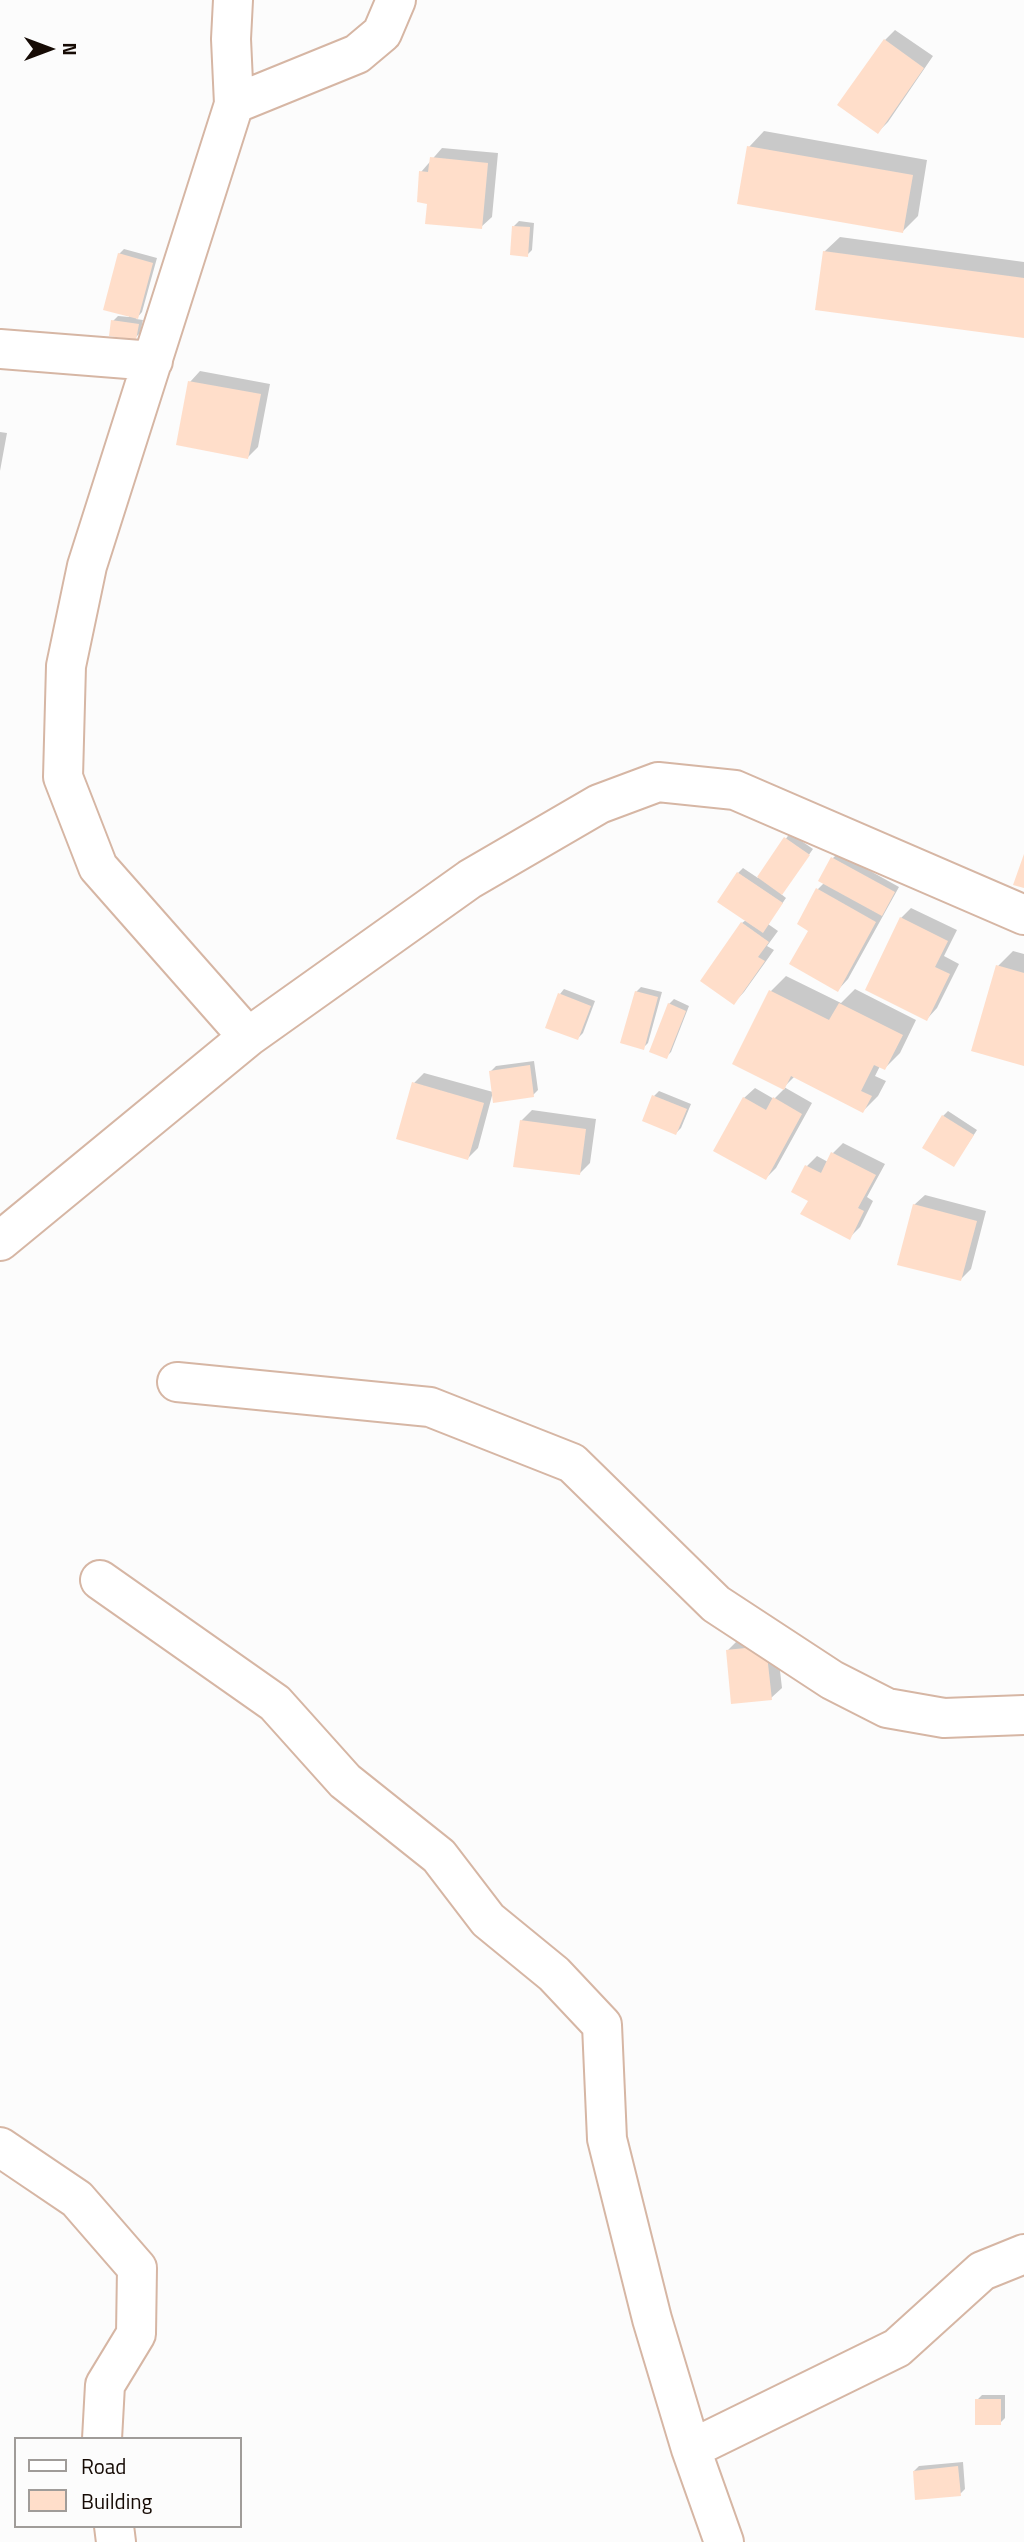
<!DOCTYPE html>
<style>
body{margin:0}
#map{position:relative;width:1024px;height:2542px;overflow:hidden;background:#fcfcfc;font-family:"Titillium Web",sans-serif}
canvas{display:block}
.legend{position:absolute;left:14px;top:2437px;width:228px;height:91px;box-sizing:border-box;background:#fcfcfc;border:2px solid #a09c99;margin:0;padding:9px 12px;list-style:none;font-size:21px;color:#160b05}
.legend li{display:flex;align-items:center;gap:14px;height:35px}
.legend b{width:35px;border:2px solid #a09c99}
.north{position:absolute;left:14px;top:14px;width:70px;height:70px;-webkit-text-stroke:5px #fcfcfc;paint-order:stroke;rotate:90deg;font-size:19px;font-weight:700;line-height:28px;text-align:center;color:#160b05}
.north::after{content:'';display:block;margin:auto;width:24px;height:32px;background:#160b05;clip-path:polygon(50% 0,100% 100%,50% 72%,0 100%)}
</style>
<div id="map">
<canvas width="1024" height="2542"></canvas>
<ul class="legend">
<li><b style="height:9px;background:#fff"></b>Road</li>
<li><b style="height:19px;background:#ffdeca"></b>Building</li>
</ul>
<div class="north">N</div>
</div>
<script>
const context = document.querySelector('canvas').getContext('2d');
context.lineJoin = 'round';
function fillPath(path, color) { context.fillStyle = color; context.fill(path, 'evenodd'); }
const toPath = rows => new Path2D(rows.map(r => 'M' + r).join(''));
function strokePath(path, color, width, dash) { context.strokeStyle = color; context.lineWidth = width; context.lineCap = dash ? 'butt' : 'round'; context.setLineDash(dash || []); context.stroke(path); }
fillPath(toPath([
 [895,30,933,56,888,122,878,132,885,40],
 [764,131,927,160,918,216,903,231,749,147],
 [442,148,498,153,492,217,481,227,429,202,421,172],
 [519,221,534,223,532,250,527,255,514,226],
 [840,237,1024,262,1024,336,824,252],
 [124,249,157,258,142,312,136,319,143,320,140,333,135,338,113,321,118,316,129,317,129,315,119,254],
 [200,371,270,384,258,447,248,457,190,382],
 [0,432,7,433,0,471],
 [790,833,813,849,781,894,786,898,768,924,778,931,767,946,774,950,744,992,734,1003,742,923,746,920,738,873,743,868,758,878],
 [838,853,899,887,848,979,838,990,811,930,818,889,825,882,833,858],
 [911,908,957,930,944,956,959,964,937,1008,927,1019,901,918],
 [1013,951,1024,954,1024,1065,998,966],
 [786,976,841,1003,855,989,916,1020,900,1053,885,1068,880,1066,875,1076,886,1081,878,1096,863,1111,795,1076,784,1087,812,1103,776,1168,766,1178,744,1098,755,1088,774,1099,785,1088,734,1063,771,991],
 [641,987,662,992,648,1043,643,1048,636,992],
 [564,989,595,1001,583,1033,578,1038,560,994],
 [674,999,689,1006,671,1052,666,1057,669,1004],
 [534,1061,538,1090,533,1095,491,1071,496,1066],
 [424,1073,493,1092,478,1148,468,1158,414,1083],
 [659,1091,691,1104,681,1128,676,1133,654,1096],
 [532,1110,596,1119,590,1163,580,1173,521,1121],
 [948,1111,977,1130,954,1165,943,1116],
 [843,1143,885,1164,867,1197,873,1201,860,1227,849,1238,810,1200,807,1166,817,1156,828,1162,833,1153],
 [925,1195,986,1211,971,1269,961,1279,914,1205],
 [776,1636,782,1688,771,1698,727,1651,738,1640],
 [982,2395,1005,2395,1005,2418,1000,2423,977,2400],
 [963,2462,965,2489,960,2494,914,2471,919,2466]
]), '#0003');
fillPath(toPath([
 [884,39,924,68,878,134,837,105],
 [747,146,913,175,903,233,737,204],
 [430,157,488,163,482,229,425,224,427,204,417,202,419,171,428,172],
 [512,226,530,227,528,257,510,255],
 [823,251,1024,278,1024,338,815,310],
 [118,253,153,263,138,319,103,310],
 [111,320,139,324,136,340,109,336],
 [188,381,261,394,248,459,176,445],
 [784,837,810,855,782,895,757,877],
 [1024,854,1024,888,1013,885],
 [831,857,895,892,882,916,818,881],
 [737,872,783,903,763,933,717,902],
 [816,888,876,922,838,992,789,964,808,931,797,924],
 [900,917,948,941,935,967,950,974,927,1021,865,990],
 [741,922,769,942,758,957,765,961,734,1005,700,981],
 [996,965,1024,973,1024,1066,971,1051],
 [769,990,829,1020,839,1003,903,1035,885,1070,874,1065,861,1091,872,1096,863,1113,791,1076,784,1090,732,1064],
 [635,991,658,997,644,1050,620,1043],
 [558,993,591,1006,578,1040,545,1028],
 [668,1003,686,1011,667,1059,649,1052],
 [530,1065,534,1097,493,1103,489,1071],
 [412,1082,484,1103,468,1160,396,1139],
 [652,1095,687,1109,676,1135,642,1121],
 [743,1097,766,1110,773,1097,802,1114,766,1180,713,1151],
 [942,1115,974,1135,954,1167,922,1148],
 [520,1120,586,1129,580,1175,513,1167],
 [831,1152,876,1175,858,1208,864,1211,850,1240,800,1214,808,1201,791,1192,805,1165,821,1173],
 [913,1204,977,1221,961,1281,897,1265],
 [766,1646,772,1700,731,1704,726,1650],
 [975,2399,1001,2399,1001,2425,975,2425],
 [958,2466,961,2496,915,2500,913,2471]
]), '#ffdeca');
const street = toPath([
 [233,0,231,39,234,104,87,566,66,666,63,777,98,867,248,1037],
 [234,104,357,54,382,33,396,0],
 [0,349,153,361],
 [0,1241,248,1037,470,879,599,804,658,782,735,790,1024,915],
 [177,1382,430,1407,572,1463,716,1604,832,1680,887,1708,944,1718,1024,1715],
 [100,1580,275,1703,345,1781,439,1856,488,1920,554,1974,602,2025,607,2139,652,2319,691,2449,724,2542],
 [0,2147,77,2199,137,2268,136,2334,105,2385,102,2439],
 [691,2449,897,2348,982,2271,1024,2254],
 [114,2526,116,2542]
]);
strokePath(street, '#d6b6a4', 42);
strokePath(street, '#fff', 38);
</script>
